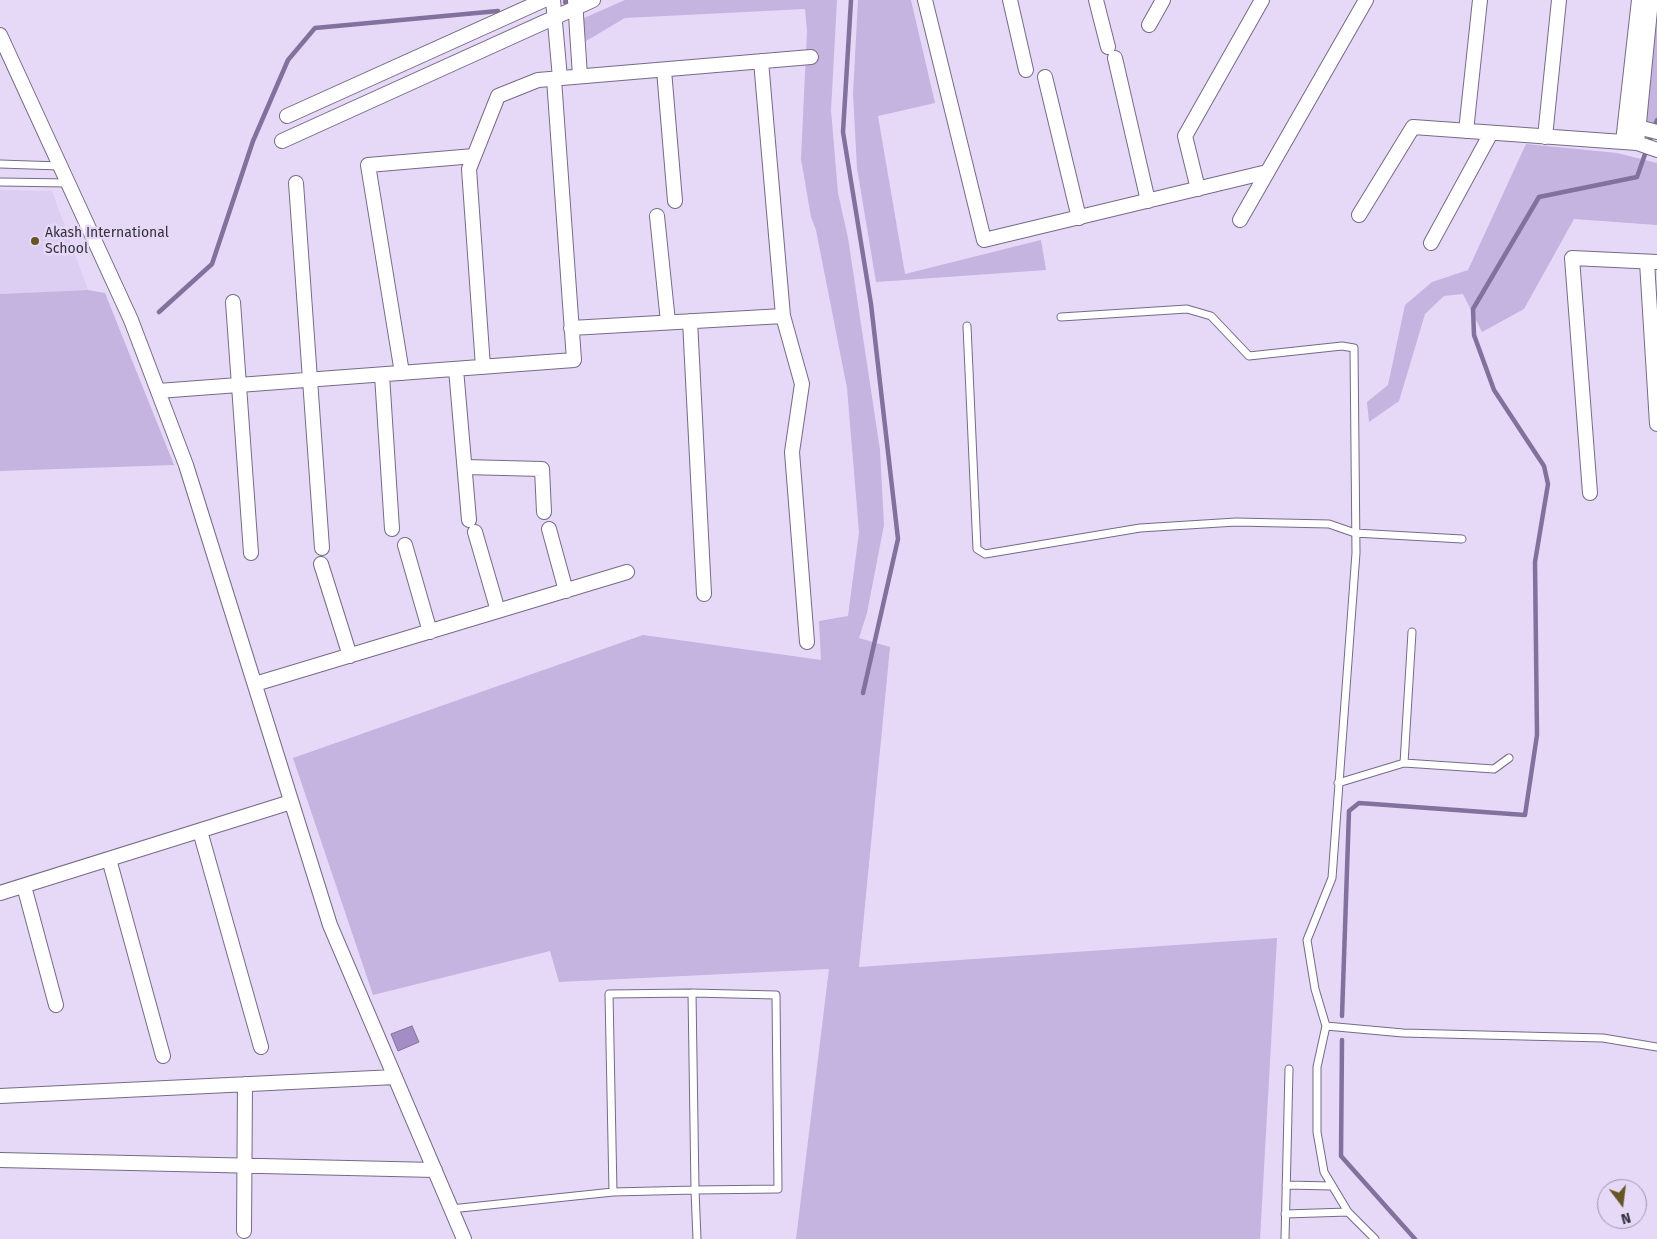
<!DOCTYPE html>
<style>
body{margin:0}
#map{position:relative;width:1657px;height:1239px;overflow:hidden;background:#e5d9f7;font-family:"Fira Sans",sans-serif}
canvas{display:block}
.north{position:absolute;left:1597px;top:1179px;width:50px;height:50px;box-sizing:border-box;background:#e5d9f7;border:1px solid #9e95ac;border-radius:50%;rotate:165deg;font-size:14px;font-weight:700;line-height:20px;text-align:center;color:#34303b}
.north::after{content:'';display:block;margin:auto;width:18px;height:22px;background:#675523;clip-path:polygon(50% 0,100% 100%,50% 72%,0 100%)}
</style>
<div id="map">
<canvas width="1657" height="1239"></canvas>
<div class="north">N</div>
</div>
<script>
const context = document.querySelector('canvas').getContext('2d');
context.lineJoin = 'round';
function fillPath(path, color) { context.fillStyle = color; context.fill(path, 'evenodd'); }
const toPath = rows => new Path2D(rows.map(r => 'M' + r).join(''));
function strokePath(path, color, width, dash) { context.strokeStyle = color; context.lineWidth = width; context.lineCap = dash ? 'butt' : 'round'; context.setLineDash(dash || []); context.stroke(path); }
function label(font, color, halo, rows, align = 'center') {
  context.font = font + ' "Fira Sans",sans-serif'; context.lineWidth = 5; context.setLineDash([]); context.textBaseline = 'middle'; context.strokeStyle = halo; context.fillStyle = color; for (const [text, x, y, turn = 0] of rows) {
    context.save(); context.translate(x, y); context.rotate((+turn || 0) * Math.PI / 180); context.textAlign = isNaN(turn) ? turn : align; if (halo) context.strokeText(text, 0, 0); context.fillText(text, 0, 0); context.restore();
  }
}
fillPath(toPath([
 [0,190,52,191,88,290,0,294]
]), '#dccef3');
fillPath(toPath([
 [625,0,837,0,831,110,838,193,848,238,880,450,884,525,867,613,859,638,890,647,859,967,1277,938,1260,1239,796,1239,829,969,559,982,550,951,373,995,293,758,643,635,821,660,819,621,848,616,859,532,847,388,816,230,811,217,801,159,807,31,805,9,625,18,586,41,582,19],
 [858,0,911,0,935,103,878,116,905,274,1041,240,1046,270,876,282,857,168,853,94],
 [1657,19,1657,125,1645,123],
 [1526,144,1617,153,1657,163,1657,225,1574,219,1524,309,1482,332,1463,294,1444,296,1425,314,1399,401,1369,422,1367,402,1388,385,1405,305,1432,282,1468,270],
 [88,290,105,293,174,465,0,471,0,294]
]), '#c5b3e0');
const water = toPath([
 [412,1026,419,1042,398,1051,391,1034,412,1026]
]);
fillPath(water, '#a48dc5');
strokePath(water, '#82719c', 1);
strokePath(toPath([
 [851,0,843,132,871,304,898,539,863,693],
 [565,2,567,2],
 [159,312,212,264,253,141,288,60,315,28,498,11],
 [1342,1016,1349,811,1359,803,1525,815,1537,735,1535,562,1548,484,1544,466,1494,390,1474,335,1473,309,1539,197,1637,177,1657,120],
 [1342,1040,1341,1156,1415,1239]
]), '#82719c', 4.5);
const lane = toPath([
 [0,164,60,166],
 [0,182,68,183],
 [1061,317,1187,309,1211,316,1249,356,1342,346,1354,348,1356,553,1332,878,1307,940,1315,989,1326,1026,1403,1033,1603,1038,1657,1047],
 [967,326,977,549,985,554,1140,528,1236,522,1329,524,1355,533,1462,539],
 [1404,763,1412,632],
 [1338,783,1404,763,1494,769,1509,758],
 [1326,1026,1317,1067,1317,1132,1324,1172,1348,1212,1375,1239],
 [1286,1185,1332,1186],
 [613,1192,609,994,692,993],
 [451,1209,613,1192,695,1190,778,1189,776,995,692,993,695,1190,697,1239],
 [1285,1214,1348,1212],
 [1285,1239,1289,1069]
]);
const street = toPath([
 [553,0,560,78],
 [575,0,580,76],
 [925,0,984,240,1267,172],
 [1010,0,1026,70],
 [1096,0,1108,47],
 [1149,25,1163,0],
 [0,35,131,320,186,465,330,925,464,1239],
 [1115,58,1148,201],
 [761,61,783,316,802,384,792,452,807,642],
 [664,70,675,201],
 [1045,77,1079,218],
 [287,116,544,0],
 [1638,127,1657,132],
 [1466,131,1480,0],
 [1545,137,1559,0],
 [282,141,593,0],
 [1623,142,1639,0],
 [1637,143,1651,0],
 [296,183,322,548],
 [1198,189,1185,136,1262,0],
 [1359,215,1413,127,1637,143,1657,150],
 [657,216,668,322],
 [1240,220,1366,0],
 [1431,243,1491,133],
 [1647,262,1657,424],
 [233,302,251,553],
 [690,321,704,594],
 [571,328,783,316],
 [483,367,469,169,498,96,538,80,811,57],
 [456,369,469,520],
 [402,373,368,165,474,156],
 [382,375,392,529],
 [158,391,574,360,554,79],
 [465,467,542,469,544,512],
 [1590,493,1572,258,1657,262],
 [549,529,566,591],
 [475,532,498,611],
 [405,545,430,632],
 [321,564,350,656],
 [255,684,627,572],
 [200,831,261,1047],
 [109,859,163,1056],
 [24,886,56,1005],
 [0,893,291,802],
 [0,1096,395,1077],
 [0,1160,435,1170],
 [244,1231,245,1084]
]);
strokePath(lane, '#766b86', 9);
strokePath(street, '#766b86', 16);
strokePath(lane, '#fff', 7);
strokePath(street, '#fff', 14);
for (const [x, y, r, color] of [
 [35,241,5,"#675523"]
]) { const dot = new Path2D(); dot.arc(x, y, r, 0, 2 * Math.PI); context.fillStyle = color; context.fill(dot); strokePath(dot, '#e5d9f7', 2); }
label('14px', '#34303b', '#e5d9f7', [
 ["Akash International",45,233],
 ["School",45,249]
], 'left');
</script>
